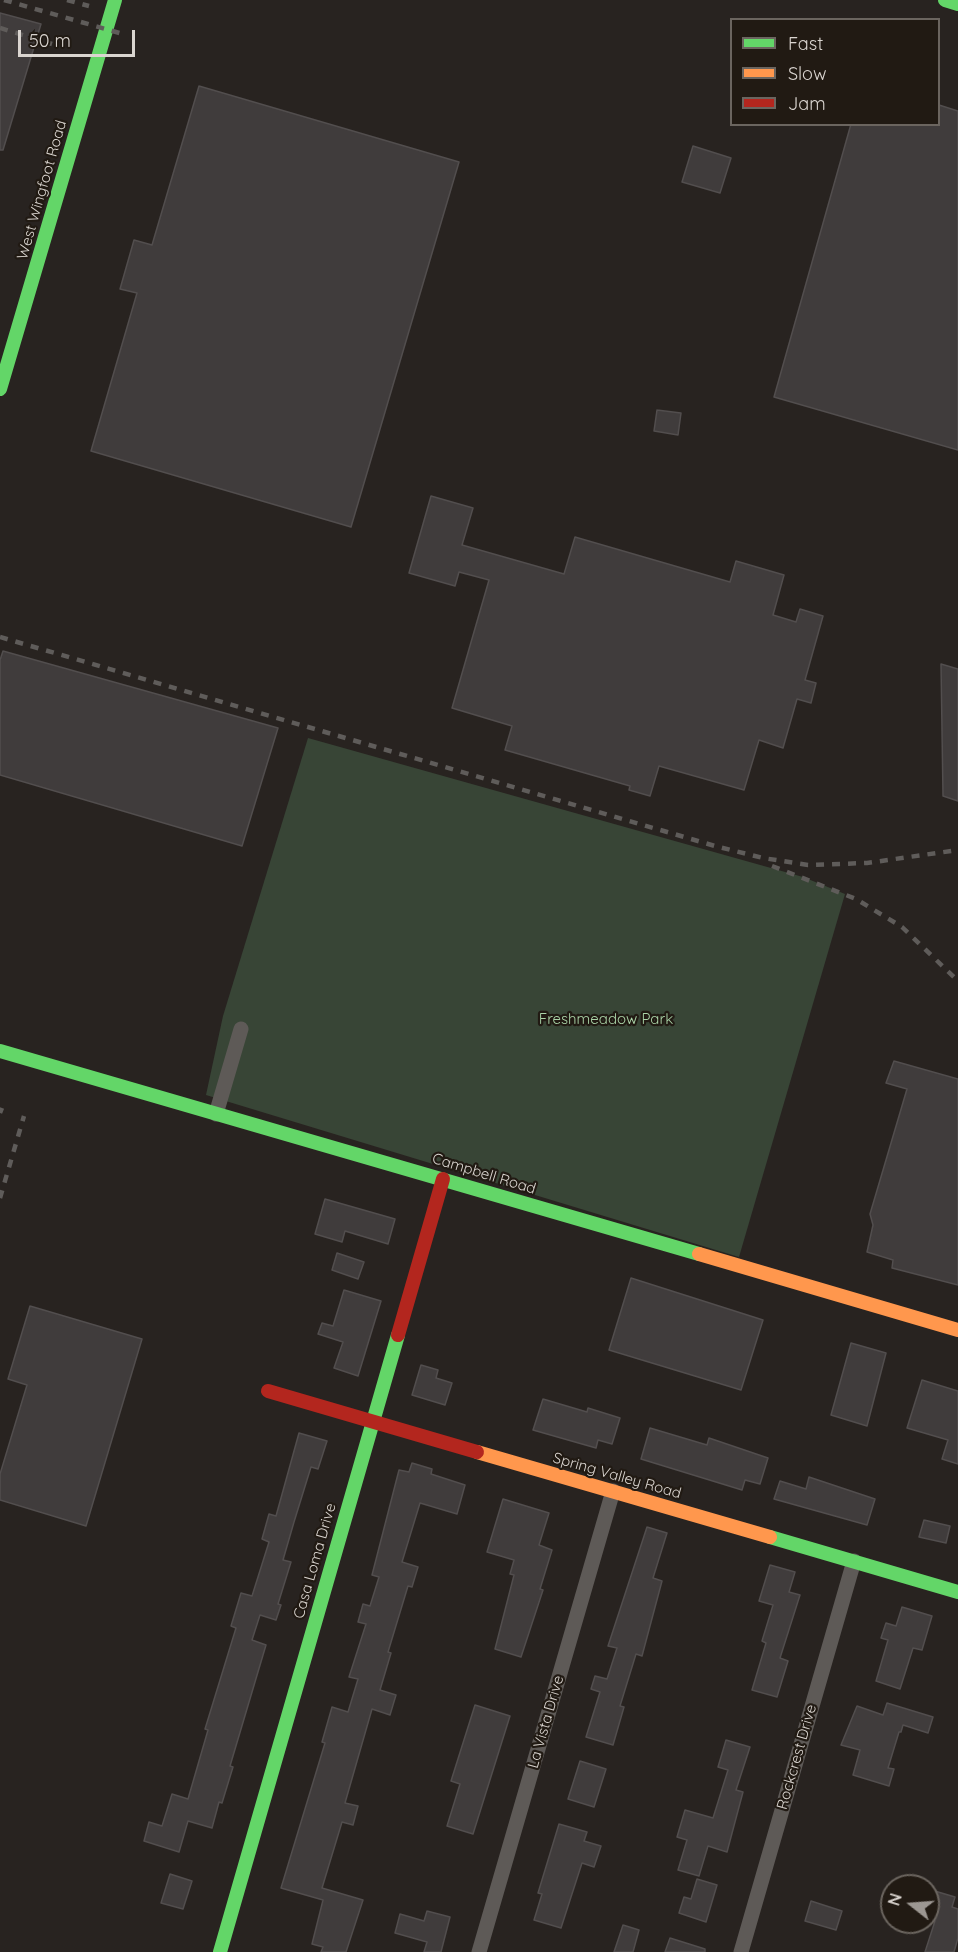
<!DOCTYPE html>
<style>
body{margin:0}
#map{position:relative;width:958px;height:1952px;overflow:hidden;background:#282320;font-family:Quicksand,sans-serif}
canvas{display:block}
.legend{position:absolute;left:730px;top:18px;width:210px;height:108px;box-sizing:border-box;background:#211a13;border:2px solid #6b655f;margin:0;padding:8px 10px;list-style:none;font-size:18px;color:#dad5d0}
.legend li{display:flex;align-items:center;gap:12px;height:30px}
.legend b{width:30px;border:2px solid #6b655f}
.north{position:absolute;left:880px;top:1874px;width:60px;height:60px;box-sizing:border-box;background:#211a13;border:2px solid #6b655f;border-radius:50%;rotate:287deg;font-size:16px;font-weight:700;line-height:24px;text-align:center;color:#dad5d0}
.north::after{content:'';display:block;margin:auto;width:21px;height:27px;background:#9c9792;clip-path:polygon(50% 0,100% 100%,50% 72%,0 100%)}
.scale{position:absolute;left:18px;top:30px;width:117px;height:27px;box-sizing:border-box;border:3px solid #dad5d0;border-top:0;padding-left:8px;font-size:18px;line-height:21px;white-space:nowrap;color:#dad5d0;-webkit-text-stroke:4px #211a13;paint-order:stroke}
</style>
<div id="map">
<canvas width="958" height="1952"></canvas>
<ul class="legend">
<li><b style="height:8px;background:#63d668"></b>Fast</li>
<li><b style="height:8px;background:#ff974d"></b>Slow</li>
<li><b style="height:8px;background:#b3261e"></b>Jam</li>
</ul>
<div class="north">N</div>
<div class="scale">50 m</div>
</div>
<script>
const context = document.querySelector('canvas').getContext('2d');
context.lineJoin = 'round';
function fillPath(path, color) { context.fillStyle = color; context.fill(path, 'evenodd'); }
const toPath = rows => new Path2D(rows.map(r => 'M' + r).join(''));
function strokePath(path, color, width, dash) { context.strokeStyle = color; context.lineWidth = width; context.lineCap = dash ? 'butt' : 'round'; context.setLineDash(dash || []); context.stroke(path); }
function label(font, color, halo, rows, align = 'center') {
  context.font = font + ' Quicksand,sans-serif'; context.lineWidth = 4.5; context.setLineDash([]); context.textBaseline = 'middle'; context.strokeStyle = halo; context.fillStyle = color; for (const [text, x, y, turn = 0] of rows) {
    context.save(); context.translate(x, y); context.rotate((+turn || 0) * Math.PI / 180); context.textAlign = isNaN(turn) ? turn : align; if (halo) context.strokeText(text, 0, 0); context.fillText(text, 0, 0); context.restore();
  }
}
fillPath(toPath([
 [308,738,803,877,845,894,739,1257,206,1095,223,1016]
]), '#384536');
const building = toPath([
 [0,13,41,24,3,150,0,150,0,13],
 [199,86,459,162,351,527,91,451,137,293,120,289,134,240,152,245,199,86],
 [939,105,958,111,958,450,774,397,851,124,939,124,939,105],
 [693,146,731,158,720,193,682,182,693,146],
 [657,410,681,413,678,435,654,431,657,410],
 [431,496,473,508,462,545,564,574,575,537,730,582,736,561,784,575,773,615,796,622,800,609,823,616,805,680,816,683,811,703,797,699,783,748,759,740,744,790,659,766,650,796,629,790,630,786,505,750,512,726,452,708,489,580,459,572,455,586,409,573,431,496],
 [3,651,278,728,242,846,0,775,0,660,3,651],
 [941,664,958,669,958,801,943,796,941,664],
 [894,1061,958,1079,958,1285,892,1268,893,1260,867,1252,873,1225,870,1214,907,1089,886,1083,894,1061],
 [325,1199,395,1219,388,1244,345,1231,342,1242,315,1234,325,1199],
 [337,1253,364,1262,358,1279,332,1270,337,1253],
 [631,1278,763,1320,741,1390,609,1350,631,1278],
 [344,1290,381,1301,358,1376,334,1368,343,1342,318,1334,322,1323,333,1326,344,1290],
 [30,1306,142,1339,86,1526,0,1500,0,1474,27,1385,8,1379,30,1306],
 [851,1343,886,1353,867,1426,831,1415,851,1343],
 [421,1365,438,1370,436,1378,452,1383,445,1405,412,1395,421,1365],
 [922,1380,958,1391,958,1464,942,1459,948,1440,907,1428,922,1380],
 [543,1399,587,1412,588,1408,620,1418,612,1444,598,1440,596,1448,533,1430,543,1399],
 [650,1428,707,1445,709,1438,768,1458,760,1484,745,1480,742,1490,641,1459,650,1428],
 [299,1433,327,1441,318,1469,311,1467,294,1522,283,1560,291,1562,278,1604,281,1605,276,1620,260,1615,252,1640,266,1645,230,1766,233,1767,222,1803,219,1802,212,1828,188,1821,179,1852,144,1841,149,1822,162,1826,172,1794,188,1799,208,1730,205,1729,236,1628,231,1626,241,1593,252,1596,269,1542,262,1539,269,1514,276,1516,299,1433],
 [412,1463,432,1469,431,1474,465,1485,457,1514,420,1503,402,1562,418,1567,412,1587,408,1586,388,1652,391,1653,380,1690,396,1695,390,1715,372,1709,345,1803,358,1806,353,1825,342,1822,322,1888,363,1900,346,1952,321,1952,323,1947,312,1944,323,1900,281,1888,325,1743,322,1742,332,1707,348,1712,358,1679,349,1677,366,1624,358,1622,363,1604,370,1606,379,1577,372,1575,399,1470,409,1472,412,1463],
 [809,1477,875,1499,867,1525,774,1499,780,1481,806,1489,809,1477],
 [503,1499,549,1513,539,1545,552,1550,540,1589,543,1590,521,1657,495,1649,514,1575,510,1574,514,1560,487,1552,503,1499],
 [924,1520,950,1526,946,1543,919,1537,924,1520],
 [647,1527,667,1533,653,1578,662,1581,642,1656,636,1654,620,1706,624,1707,613,1745,586,1737,600,1692,591,1689,595,1676,607,1679,617,1648,608,1646,647,1527],
 [770,1565,795,1572,789,1592,800,1595,780,1658,788,1661,777,1697,752,1690,766,1643,762,1641,773,1605,759,1601,770,1565],
 [902,1607,932,1616,922,1650,913,1648,900,1689,876,1681,888,1640,881,1638,886,1623,896,1626,902,1607],
 [887,1703,933,1717,928,1733,903,1725,901,1732,899,1732,888,1768,894,1769,889,1786,853,1775,860,1750,841,1745,857,1706,883,1715,887,1703],
 [475,1705,510,1716,473,1834,447,1826,460,1784,451,1781,475,1705],
 [726,1740,750,1747,736,1790,743,1792,727,1852,708,1846,699,1876,678,1870,687,1840,677,1837,685,1810,713,1818,728,1770,718,1767,726,1740],
 [580,1761,606,1769,594,1807,568,1799,580,1761],
 [559,1824,587,1832,584,1841,601,1846,594,1867,582,1863,561,1928,534,1920,542,1894,538,1893,559,1824],
 [170,1874,192,1881,183,1909,161,1903,170,1874],
 [697,1879,717,1885,706,1922,679,1913,684,1897,691,1899,697,1879],
 [928,1889,955,1897,952,1907,958,1909,958,1938,954,1952,925,1952,935,1921,928,1919,928,1889],
 [811,1901,842,1911,836,1930,805,1921,811,1901],
 [427,1911,450,1917,441,1952,424,1952,427,1942,395,1933,400,1914,424,1921,427,1911],
 [623,1925,639,1930,633,1952,614,1952,623,1925],
 [670,1938,705,1949,705,1952,665,1952,670,1938]
]);
fillPath(building, '#403c3c');
strokePath(building, '#524e4e', 1.5);
strokePath(toPath([
 [216,1114,241,1029],
 [479,1952,613,1491],
 [741,1952,854,1561]
]), '#5e5a57', 15);
strokePath(toPath([
 [945,0,958,4],
 [0,389,115,0],
 [0,1051,699,1254],
 [770,1537,958,1592],
 [220,1952,398,1335]
]), '#63d668', 14);
strokePath(toPath([
 [699,1254,958,1330],
 [477,1452,770,1537]
]), '#ff974d', 14);
strokePath(toPath([
 [398,1335,443,1179],
 [268,1391,477,1452]
]), '#b3261e', 14);
strokePath(toPath([
 [4,0,123,34],
 [67,0,89,6],
 [0,28,52,44],
 [0,637,715,846,763,858,808,865,867,863,958,850],
 [772,866,856,899,902,927,958,981],
 [0,1113,2,1108],
 [0,1198,24,1116]
]), '#5f5c5a', 4.5, [8, 8]);
label('15px', '#dad5d0', '#211a13', [
 ["West Wingfoot Road",42,190,-74],
 ["Campbell Road",484,1174,17],
 ["Spring Valley Road",617,1476,16],
 ["Casa Loma Drive",315,1561,-74],
 ["La Vista Drive",546,1722,-74],
 ["Rockcrest Drive",797,1757,-74]
]);
label('15px', '#abd4a8', '#211a13', [
 ["Freshmeadow Park",606,1019]
]);
</script>
